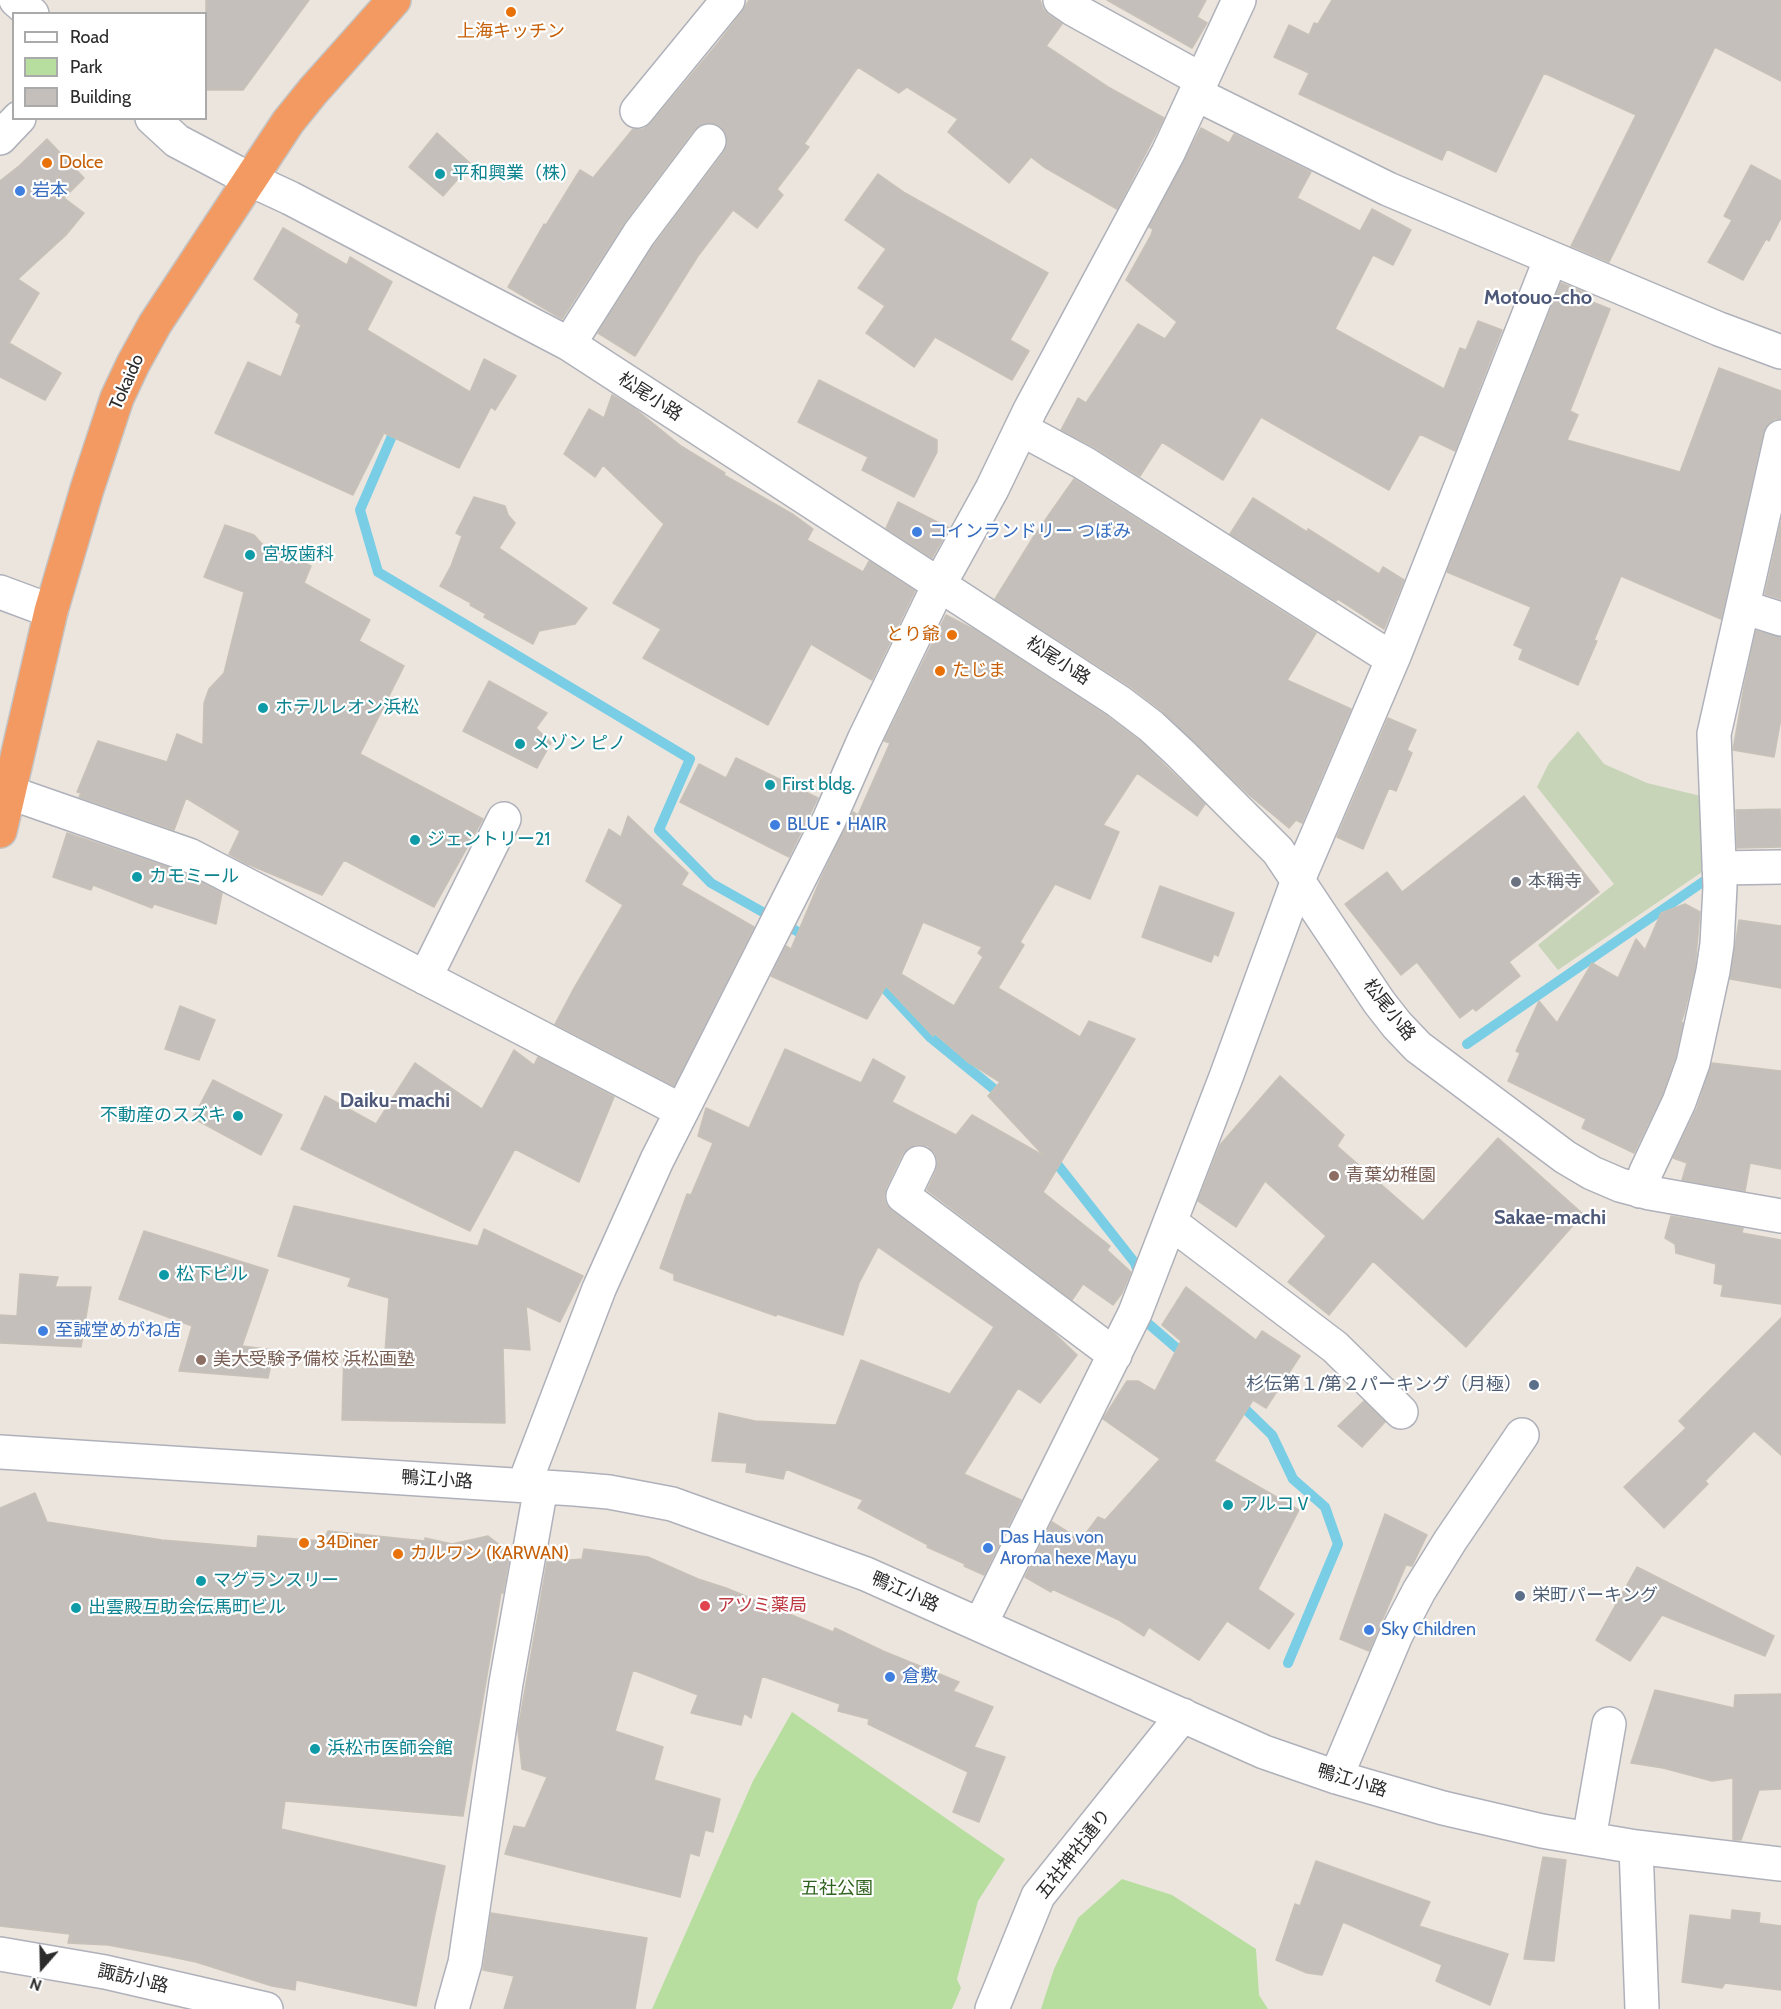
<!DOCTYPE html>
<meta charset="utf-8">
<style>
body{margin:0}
#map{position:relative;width:1781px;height:2009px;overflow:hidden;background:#ece5de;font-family:Cabin,sans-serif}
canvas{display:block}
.legend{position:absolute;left:12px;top:12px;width:195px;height:108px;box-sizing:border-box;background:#fff;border:2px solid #aaa;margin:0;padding:8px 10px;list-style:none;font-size:18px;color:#2b2b2b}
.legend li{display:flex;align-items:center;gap:12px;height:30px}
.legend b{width:30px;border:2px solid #aaa}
.north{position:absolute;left:12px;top:1937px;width:60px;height:60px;-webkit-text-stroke:4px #fff;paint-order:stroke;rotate:200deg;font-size:16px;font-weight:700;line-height:24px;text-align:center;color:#2b2b2b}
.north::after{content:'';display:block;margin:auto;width:21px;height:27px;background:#2b2b2b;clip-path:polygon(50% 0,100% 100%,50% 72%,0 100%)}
</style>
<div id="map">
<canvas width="1781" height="2009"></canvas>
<ul class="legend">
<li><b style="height:8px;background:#fff"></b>Road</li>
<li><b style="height:16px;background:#b7de9f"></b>Park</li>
<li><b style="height:16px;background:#c4bfbb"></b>Building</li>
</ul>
<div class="north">N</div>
</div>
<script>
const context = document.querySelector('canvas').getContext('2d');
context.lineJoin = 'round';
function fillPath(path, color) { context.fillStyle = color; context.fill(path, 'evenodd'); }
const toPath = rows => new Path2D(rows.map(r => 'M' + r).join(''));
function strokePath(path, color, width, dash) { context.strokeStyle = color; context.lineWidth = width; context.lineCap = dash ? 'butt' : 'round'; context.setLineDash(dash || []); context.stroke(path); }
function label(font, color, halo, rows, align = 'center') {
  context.font = font + ' Cabin,"Noto Sans JP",sans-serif'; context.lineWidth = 4.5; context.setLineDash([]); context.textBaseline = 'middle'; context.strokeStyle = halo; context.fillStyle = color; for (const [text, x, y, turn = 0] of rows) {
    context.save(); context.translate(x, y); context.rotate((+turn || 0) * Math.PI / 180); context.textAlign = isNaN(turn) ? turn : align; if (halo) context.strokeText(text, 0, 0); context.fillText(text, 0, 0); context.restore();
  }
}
fillPath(toPath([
 [792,1712,1005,1859,978,1901,957,1979,961,1988,952,2009,652,2009,753,1781],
 [1122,1879,1172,1895,1256,1949,1259,1995,1268,2009,1041,2009,1054,1969,1078,1918]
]), '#b7de9f');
fillPath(toPath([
 [1578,731,1604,764,1647,783,1705,797,1708,868,1558,970,1538,945,1614,884,1537,787,1549,763]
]), '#c7d4b7');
strokePath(toPath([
 [392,436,360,510,378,572,690,759,659,830,711,883,809,938],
 [876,979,930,1037,1005,1098],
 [1467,1044,1710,877],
 [1050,1155,1135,1263,1140,1277],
 [1146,1312,1144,1320,1187,1357],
 [1237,1401,1272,1435,1293,1479,1325,1507,1338,1544,1288,1663]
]), '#79cee6', 10);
const building = toPath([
 [206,0,309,0,243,90,206,90,206,0],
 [749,0,1040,0,1043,9,1049,15,1062,24,1046,46,1108,87,1164,118,1117,209,1044,167,1031,157,1009,183,948,132,958,119,907,87,899,93,858,67,804,144,809,147,777,189,783,195,757,228,733,210,698,256,635,356,598,333,654,245,724,152,727,144,726,134,720,126,712,123,702,124,694,130,624,223,562,319,508,287,544,224,546,225,580,170,593,178,633,129,643,129,651,123,718,43,742,12,749,0],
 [1107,0,1206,0,1197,17,1207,23,1192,48,1107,0],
 [1332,0,1781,0,1781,81,1715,47,1609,262,1571,246,1636,115,1544,73,1496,172,1447,149,1442,160,1299,94,1309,73,1274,57,1289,25,1309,35,1314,23,1318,24,1332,0],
 [1201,128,1229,143,1234,134,1311,172,1297,198,1360,231,1372,209,1411,230,1393,265,1373,255,1335,329,1444,389,1460,348,1466,350,1478,321,1502,330,1455,451,1420,434,1389,490,1261,417,1223,480,1162,442,1140,476,1094,447,1061,430,1078,398,1086,403,1138,324,1165,339,1177,322,1126,280,1151,235,1153,229,1149,227,1201,128],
 [437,133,471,164,443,196,409,167,437,133],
 [47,139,84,178,64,198,84,213,66,235,18,279,39,293,9,343,61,373,45,400,0,377,0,181,19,166,47,139],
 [1751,165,1781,181,1781,218,1769,241,1766,239,1743,280,1708,262,1732,220,1724,216,1751,165],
 [878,174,905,193,1048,273,1010,340,1029,351,1012,380,935,337,914,367,866,333,885,306,858,288,886,249,845,220,878,174],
 [283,228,347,265,350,257,392,282,367,330,470,392,484,359,516,376,495,410,491,407,459,468,384,433,353,495,215,433,248,362,281,377,301,325,296,322,299,314,254,279,283,228],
 [1561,283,1593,296,1590,301,1610,309,1570,411,1578,415,1567,440,1680,472,1719,368,1781,391,1781,419,1775,419,1768,424,1763,433,1721,619,1621,576,1594,640,1597,641,1578,685,1519,659,1523,649,1514,645,1531,607,1447,572,1561,283],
 [819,380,937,440,937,452,914,497,862,470,868,457,798,422,819,380],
 [612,395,634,408,681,446,725,473,724,475,794,515,813,529,807,540,863,572,869,561,915,591,872,680,811,644,768,725,643,658,661,629,613,603,664,524,603,465,595,477,564,454,589,409,604,418,612,395],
 [1074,479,1316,633,1287,680,1351,709,1302,823,1296,820,1289,828,1248,794,1162,711,1128,685,995,599,1034,536,1074,479],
 [474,497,505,506,508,515,515,523,499,548,587,608,575,624,539,631,533,644,484,617,486,614,470,605,471,603,440,586,451,566,462,536,456,533,474,497],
 [1253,498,1307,532,1308,529,1379,574,1383,567,1404,580,1384,629,1338,599,1336,601,1230,534,1253,498],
 [898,502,949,528,932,558,886,528,898,502],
 [1781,522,1781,599,1765,594,1781,522],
 [225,525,254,535,262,544,311,566,304,583,370,620,359,641,404,666,360,754,483,819,434,907,344,860,322,895,245,863,229,854,240,831,186,798,174,830,79,797,81,793,77,792,98,741,167,762,177,734,203,745,204,703,209,689,224,673,244,592,204,577,225,525],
 [946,615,975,630,1107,716,1139,740,1205,804,1197,816,1137,773,1103,825,1119,832,1090,899,1055,884,1020,942,1024,945,998,988,1080,1037,1089,1021,1135,1039,1043,1192,1110,1246,1107,1250,1131,1272,1122,1293,1113,1305,1083,1284,1072,1300,927,1190,936,1171,938,1162,935,1153,928,1146,917,1144,908,1148,902,1155,886,1188,884,1197,886,1204,892,1211,1052,1331,1077,1355,1040,1403,1018,1388,964,1474,1021,1500,984,1575,964,1566,965,1564,927,1547,928,1545,858,1508,863,1500,786,1469,783,1479,746,1472,747,1463,712,1461,719,1413,755,1421,836,1425,861,1360,950,1394,994,1327,878,1247,859,1283,843,1335,777,1314,776,1316,674,1280,674,1274,660,1268,687,1194,691,1195,713,1143,698,1136,706,1108,749,1128,785,1049,861,1083,873,1059,905,1077,892,1102,956,1135,972,1115,1044,1156,988,1096,1000,1082,968,1062,934,1033,933,1036,886,986,867,1019,771,976,786,946,791,949,821,878,853,812,858,815,890,743,884,741,946,615],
 [923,922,982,947,978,953,983,957,954,1006,901,974,923,922],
 [1756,631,1781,637,1781,718,1774,757,1733,750,1744,687,1756,631],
 [489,681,547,713,536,728,551,743,537,768,463,731,489,681],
 [1388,718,1416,730,1407,750,1412,753,1396,791,1389,788,1363,849,1337,837,1388,718],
 [736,758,818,798,789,857,680,802,699,764,726,778,736,758],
 [1524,796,1599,892,1509,962,1520,976,1476,1011,1473,1008,1460,1018,1417,962,1401,975,1345,904,1387,872,1402,892,1524,796],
 [1780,809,1781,847,1737,848,1736,810,1780,809],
 [628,816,688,873,681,885,754,927,674,1086,555,1024,573,990,623,905,586,881,609,829,621,837,628,816],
 [67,833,182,872,222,893,216,924,154,904,152,908,93,885,91,890,53,877,67,833],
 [1160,886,1234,913,1218,956,1214,954,1211,962,1142,937,1160,886],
 [1685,904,1700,912,1695,968,1684,1014,1681,1022,1683,1023,1675,1058,1662,1095,1634,1153,1582,1128,1586,1119,1508,1081,1520,1053,1516,1051,1539,1001,1557,1023,1592,963,1618,978,1636,939,1645,950,1661,913,1685,904],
 [1739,920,1781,926,1781,988,1730,979,1739,920],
 [180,1006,215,1020,199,1060,165,1049,180,1006],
 [514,1050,534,1065,538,1057,614,1097,579,1182,515,1149,470,1231,301,1149,325,1096,376,1124,415,1063,482,1109,514,1050],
 [1712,1063,1781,1071,1781,1169,1750,1163,1745,1191,1682,1180,1687,1163,1673,1158,1697,1108,1712,1063],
 [1280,1076,1344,1135,1337,1146,1423,1221,1498,1138,1583,1214,1466,1347,1373,1261,1329,1315,1288,1282,1326,1236,1265,1181,1236,1227,1198,1201,1220,1145,1280,1076],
 [213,1080,282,1115,261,1155,193,1118,213,1080],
 [294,1206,478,1246,484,1229,583,1276,560,1322,526,1306,530,1350,503,1348,505,1423,342,1420,344,1350,385,1352,389,1298,348,1286,351,1278,278,1256,294,1206],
 [1671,1216,1743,1228,1742,1233,1781,1240,1781,1304,1721,1296,1723,1285,1714,1283,1716,1264,1676,1253,1675,1244,1665,1238,1671,1216],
 [144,1231,268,1270,242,1346,274,1350,268,1378,179,1371,192,1326,119,1299,144,1231],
 [20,1274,58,1277,55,1287,91,1287,81,1347,0,1343,0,1315,17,1316,20,1274],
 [1186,1287,1256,1340,1262,1331,1300,1356,1266,1408,1253,1400,1214,1461,1299,1510,1258,1589,1294,1614,1269,1649,1227,1621,1199,1660,1149,1627,1144,1636,1119,1620,1052,1589,1051,1592,1025,1577,1052,1522,1081,1540,1098,1517,1105,1520,1160,1459,1103,1419,1127,1381,1138,1381,1155,1391,1181,1341,1162,1325,1186,1287],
 [1781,1318,1781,1455,1754,1431,1705,1481,1708,1484,1664,1528,1624,1487,1686,1428,1679,1421,1781,1318],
 [1364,1401,1385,1422,1362,1447,1338,1426,1364,1401],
 [35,1493,47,1522,162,1540,257,1548,258,1536,323,1541,328,1531,425,1541,425,1538,452,1544,488,1536,510,1553,503,1593,501,1593,463,1816,285,1801,281,1829,445,1866,416,2006,296,1980,295,1990,272,1986,196,1962,167,1956,108,1945,68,1943,70,1934,0,1926,0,1508,35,1493],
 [1385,1514,1427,1535,1412,1566,1406,1565,1369,1651,1340,1639,1385,1514],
 [584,1549,648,1557,698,1579,726,1588,833,1632,835,1628,883,1651,959,1682,953,1691,993,1707,974,1747,1005,1757,979,1822,953,1812,968,1772,868,1724,869,1719,838,1711,840,1704,762,1676,751,1718,744,1713,741,1725,691,1713,698,1695,633,1670,615,1731,663,1747,654,1780,720,1799,713,1832,705,1830,699,1856,690,1853,680,1897,505,1854,514,1826,525,1828,547,1777,522,1769,518,1730,547,1562,582,1559,584,1549],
 [1637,1567,1774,1636,1765,1656,1662,1615,1630,1661,1596,1640,1637,1567],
 [1655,1690,1734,1708,1735,1695,1781,1694,1781,1789,1759,1790,1741,1840,1733,1840,1733,1778,1712,1781,1663,1768,1631,1763,1655,1690],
 [1543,1857,1566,1860,1554,1961,1524,1959,1543,1857],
 [1316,1861,1430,1902,1419,1926,1508,1954,1490,2005,1436,1981,1442,1965,1343,1922,1322,1975,1307,1973,1276,1960,1295,1904,1300,1906,1316,1861],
 [1732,1910,1760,1913,1759,1923,1781,1926,1781,1990,1725,1983,1722,1988,1682,1982,1690,1915,1731,1920,1732,1910],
 [491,1913,647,1938,635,2009,504,2009,514,1976,483,1970,491,1913]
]);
fillPath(building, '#c4bfbb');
strokePath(building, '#c7c1b8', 1.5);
const minor = toPath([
 [16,0,32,14],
 [1060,0,1073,9,1202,80],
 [1196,94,1388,189,1719,329,1781,352],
 [637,111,728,0],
 [152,118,177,141,249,179,290,198,569,344,1118,701,1151,726,1181,754,1278,851,1379,1002,1397,1025,1418,1047,1565,1157,1592,1173,1620,1185,1650,1193,1781,1216],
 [0,138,19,118],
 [569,344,639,234,709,141],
 [1021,429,1084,463,1383,653,1394,656],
 [0,592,51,611],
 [1743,607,1781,619],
 [8,792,189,855,682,1111],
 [1719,868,1781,867],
 [425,978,504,819],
 [919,1163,903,1196,1115,1355],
 [1640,1191,1646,1172,1679,1102,1693,1063,1713,971,1717,944,1720,887,1714,734,1781,437],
 [1170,1222,1335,1347,1401,1412],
 [0,1452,575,1489,609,1492,672,1504,866,1574,1264,1752,1336,1777,1443,1808,1542,1831,1636,1847,1781,1864],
 [980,1625,1135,1313,1226,1077,1298,880,1394,656,1551,258],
 [1336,1777,1396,1635,1419,1591,1450,1541,1522,1435],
 [1589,1839,1609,1724],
 [1636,1847,1642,2009],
 [0,1954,105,1972,266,2009],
 [452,2009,465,1963,506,1683,541,1487,524,1485,599,1289,657,1160,829,820,864,740,939,585,992,489,1030,410,1168,153,1239,0],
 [992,2009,1038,1896,1183,1715]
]);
const highway = toPath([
 [0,831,51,611,87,489,117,398,133,364,155,324,288,122,313,91,394,0]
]);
strokePath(minor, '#afb1ba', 36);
strokePath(highway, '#c4c4c4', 36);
strokePath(minor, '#fff', 33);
strokePath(highway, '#f39a62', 33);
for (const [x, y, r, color] of [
 [511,12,6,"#e8710a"],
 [47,163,6,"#e8710a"],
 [440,174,6,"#0f9aa8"],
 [20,191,6,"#3f7fe0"],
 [917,532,6,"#3f7fe0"],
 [250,555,6,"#0f9aa8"],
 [952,635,6,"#e8710a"],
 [940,671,6,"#e8710a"],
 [263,708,6,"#0f9aa8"],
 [520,744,6,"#0f9aa8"],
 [770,785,6,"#0f9aa8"],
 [775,825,6,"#3f7fe0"],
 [415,840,6,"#0f9aa8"],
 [137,877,6,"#0f9aa8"],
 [1516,882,6,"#6b7280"],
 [238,1116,6,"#0f9aa8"],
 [1334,1176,6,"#8d6e63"],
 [164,1275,6,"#0f9aa8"],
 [43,1331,6,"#3f7fe0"],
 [201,1360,6,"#8d6e63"],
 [1534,1385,6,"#5c6f8a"],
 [1228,1505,6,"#0f9aa8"],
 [304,1543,6,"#e8710a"],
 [988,1548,6,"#3f7fe0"],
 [398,1554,6,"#e8710a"],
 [201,1581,6,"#0f9aa8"],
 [1520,1596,6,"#5c6f8a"],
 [705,1606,6,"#e0444e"],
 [76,1608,6,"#0f9aa8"],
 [1369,1630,6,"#3f7fe0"],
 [890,1677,6,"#3f7fe0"],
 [315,1749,6,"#0f9aa8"]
]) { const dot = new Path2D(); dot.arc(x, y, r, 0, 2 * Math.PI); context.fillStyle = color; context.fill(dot); strokePath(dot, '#fff', 2); }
label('18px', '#c56008', '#fff', [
 ["上海キッチン",511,32,"center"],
 ["Dolce",59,163],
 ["とり爺",940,635,"right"],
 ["たじま",952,671],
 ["34Diner",316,1543],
 ["カルワン (KARWAN)",410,1554]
], 'left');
label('18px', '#0d838f', '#fff', [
 ["平和興業（株）",452,174],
 ["宮坂歯科",262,555],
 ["ホテルレオン浜松",275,708],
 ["メゾン ピノ",532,744],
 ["First bldg.",782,785],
 ["ジェントリー21",427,840],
 ["カモミール",149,877],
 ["不動産のスズキ",226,1116,"right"],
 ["松下ビル",176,1275],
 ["アルコⅤ",1240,1505],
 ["マグランスリー",213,1581],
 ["出雲殿互助会伝馬町ビル",88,1608],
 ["浜松市医師会館",327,1749]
], 'left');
label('18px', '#366cbe', '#fff', [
 ["岩本",32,191],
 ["コインランドリー つぼみ",929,532],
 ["BLUE・HAIR",787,825],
 ["至誠堂めがね店",55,1331],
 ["Das Haus von",1000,1538],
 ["Aroma hexe Mayu",1000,1559],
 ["Sky Children",1381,1630],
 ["倉敷",902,1677]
], 'left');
label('18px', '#2b2b2b', '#fff', [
 ["Tokaido",127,382,-66],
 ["松尾小路",650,397,33],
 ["松尾小路",1058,661,33],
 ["松尾小路",1389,1010,52],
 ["鴨江小路",437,1480,4],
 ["鴨江小路",905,1592,24],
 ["鴨江小路",1352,1781,17],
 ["五社神社通り",1074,1854,-52],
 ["諏訪小路",133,1979,13]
]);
label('18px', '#5b616d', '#fff', [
 ["本稱寺",1528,882]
], 'left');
label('18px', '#785e54', '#fff', [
 ["青葉幼稚園",1346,1176],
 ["美大受験予備校 浜松画塾",213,1360]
], 'left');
label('18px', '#4e5e75', '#fff', [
 ["杉伝第１/第２パーキング（月極）",1522,1385],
 ["栄町パーキング",1532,1596,"left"]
], 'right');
label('18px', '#be3a42', '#fff', [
 ["アツミ薬局",717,1606]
], 'left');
label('18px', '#316320', '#fff', [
 ["五社公園",837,1889]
]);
label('bold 20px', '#4e5879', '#fff', [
 ["Motouo-cho",1538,298],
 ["Daiku-machi",395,1101],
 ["Sakae-machi",1550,1218]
]);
</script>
